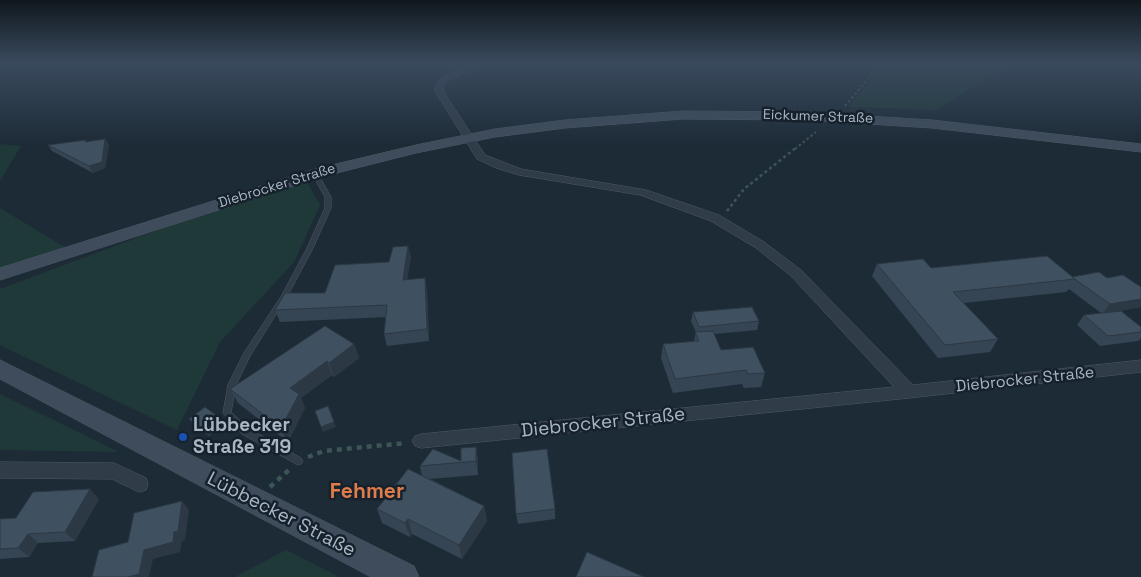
<!DOCTYPE html>
<meta charset="utf-8">
<style>
body{margin:0}
canvas{display:block;background:#1d2b37}
</style>
<canvas width="1141" height="577"></canvas>
<script>
const ctx = document.querySelector('canvas').getContext('2d');
ctx.lineJoin = 'round';
function fill(path, color) { ctx.fillStyle = color; ctx.fill(path, 'evenodd'); }
const shape = rows => new Path2D(rows.map(r => 'M' + r).join(''));
function strokePath(path, color, width, dash) { ctx.strokeStyle = color; ctx.lineWidth = width; ctx.lineCap = dash ? 'butt' : 'round'; ctx.setLineDash(dash || []); ctx.stroke(path); }
function label(font, color, halo, rows, align = 'center') {
  ctx.font = font + ' "Space Grotesk",sans-serif'; ctx.lineWidth = 5; ctx.setLineDash([]); ctx.textBaseline = 'middle'; ctx.strokeStyle = halo; ctx.fillStyle = color; for (const [text, x, y, turn = 0] of rows) {
    ctx.save(); ctx.translate(x, y); ctx.rotate((+turn || 0) * Math.PI / 180); ctx.textAlign = isNaN(turn) ? turn : align; if (halo) ctx.strokeText(text, 0, 0); ctx.fillText(text, 0, 0); ctx.restore();
  }
}
fill(shape([
 [886,63,1012,63,936,110,848,107],
 [0,144,21,146,0,181],
 [307,182,320,205,294,262,220,342,177,430,0,345,0,289,195,216],
 [0,208,68,249,0,270],
 [0,394,119,452,0,450],
 [286,550,339,577,235,577]
]), '#1f3838');
const lane = shape([
 [315,172,318,174,331,197,331,208,313,248,288,295,250,356,236,385,231,412,248,428,301,458,303,461,301,464,298,465,242,434,223,413,228,385,244,353,282,295,307,248,325,208,325,197,312,174,315,172]
]);
const street = shape([
 [475,63,487,63,449,80,444,85,443,91,485,155,521,169,646,190,719,215,764,242,801,270,913,385,1141,360,1141,372,909,398,421,448,415,446,412,441,415,436,421,434,894,387,791,276,756,248,711,221,640,195,519,175,496,168,477,159,435,91,436,85,443,76,475,63],
 [0,462,114,463,146,478,148,484,146,490,139,492,112,479,0,478,0,462]
]);
const secondary = shape([
 [683,111,804,112,932,120,1141,144,1141,152,932,128,804,120,683,119,565,128,495,137,416,153,321,177,0,280,0,268,315,169,416,145,495,129,565,120,683,111],
 [0,360,414,566,419,577,371,577,0,379,0,360]
]);
strokePath(lane, '#4d5a66', 1);
strokePath(street, '#4d5a66', 1);
strokePath(secondary, '#4d5a66', 1);
strokePath(shape([
 [845,106,882,63],
 [795,149,816,132]
]), '#3c5555', 2, [2.5, 2.5]);
strokePath(shape([
 [727,211,744,189,797,147]
]), '#3c5555', 2.5, [3, 3]);
strokePath(shape([
 [308,457,324,451,406,443],
 [270,487,291,468]
]), '#3c5555', 4.5, [5, 5]);
fill(lane, '#303c48');
fill(street, '#303c48');
fill(secondary, '#3e4c5b');
fill(shape([
 [105,139,109,145,105,168,93,173,52,151,48,145,87,142],
 [411,257,407,279,427,289,429,341,387,346,384,334,386,317,280,322,275,310,325,293,389,262],
 [877,264,931,268,1072,277,1107,278,1140,286,1141,286,1141,307,1119,311,1141,327,1141,338,1138,341,1100,346,1077,325,1084,315,1101,313,1069,289,1066,292,964,303,998,339,990,352,938,358,872,276],
 [693,312,759,321,757,330,714,334,721,350,765,373,761,387,744,388,742,384,673,393,661,358,663,344,694,341,696,332,691,321],
 [354,344,359,358,334,377,332,375,301,398,305,408,288,442,238,403,230,389],
 [189,419,221,419,224,425,209,436,193,424],
 [476,447,478,461,478,475,430,479,484,506,487,521,462,559,412,534,410,537,382,523,377,509,422,476,420,466,461,461],
 [99,499,75,541,38,543,29,557,0,559,0,519,16,518],
 [555,509,555,519,518,524,516,514]
]), '#364553');
fill(shape([
 [105,139,109,145,105,168,93,173,89,166],
 [408,246,411,257,405,292,403,280],
 [425,278,427,289,429,341,427,329],
 [1141,299,1141,307,1102,314,1110,304],
 [354,344,359,358,334,377,329,363],
 [327,361,332,375,301,398,305,408,288,442,281,428,290,388],
 [221,419,224,425,209,436,205,431],
 [334,422,336,427,323,432,321,427],
 [476,447,478,461,478,475,476,461],
 [90,489,99,499,75,541,65,532],
 [182,501,189,510,185,540,182,541,180,552,153,559,149,577,128,577,144,550,174,532],
 [484,506,487,521,462,559,459,545],
 [408,519,412,534,410,537,405,523],
 [28,534,38,543,29,557,18,548]
]), '#2c3843');
const building = shape([
 [105,139,102,162,89,166,48,145,86,140,85,142,105,139],
 [408,246,403,280,425,278,427,329,384,334,387,305,275,310,285,293,325,293,335,265,389,262,393,247,408,246],
 [1047,256,1075,279,953,292,998,339,945,345,877,264,923,259,931,268,1047,256],
 [1099,272,1107,278,1123,275,1141,287,1141,299,1110,304,1072,277,1099,272],
 [752,307,759,321,699,327,693,312,752,307],
 [1121,311,1141,327,1141,332,1108,336,1084,315,1121,311],
 [325,326,354,344,329,363,327,361,290,388,299,394,281,428,230,389,325,326],
 [713,331,721,350,753,347,765,373,748,374,746,370,675,379,663,344,699,341,695,332,713,331],
 [328,406,334,422,321,427,315,411,328,406],
 [205,407,221,419,205,431,189,419,205,407],
 [476,447,476,461,420,466,433,449,461,461,461,448,476,447],
 [547,449,555,509,516,514,512,453,547,449],
 [408,469,484,506,459,545,408,519,405,523,377,509,408,469],
 [90,489,65,532,28,534,18,548,0,549,0,519,16,518,33,492,90,489],
 [182,501,178,531,174,532,173,542,144,550,139,574,128,577,92,577,99,550,128,542,134,513,182,501],
 [587,552,644,577,576,577,587,552]
]);
fill(building, '#3f5060');
strokePath(building, '#2c3843', 1);
const sky = ctx.createLinearGradient(0, 0, 0, 144);
sky.addColorStop(0, '#10181e');
sky.addColorStop(0.44, '#3a4a5e');
sky.addColorStop(1, '#3a4a5e00');
ctx.fillStyle = sky;
ctx.fillRect(0, 0, 1141, 144);
for (const [x, y, r, color] of [
 [183,437,5,"#1a4fb4"]
]) { const dot = new Path2D(); dot.arc(x, y, r, 0, 2 * Math.PI); ctx.fillStyle = color; ctx.fill(dot); strokePath(dot, '#16212c', 2); }
label('14px', '#a9b7c5', '#16212c', [
 ["Eickumer Straße",818,117,2],
 ["Diebrocker Straße",277,186,-17]
]);
label('16px', '#a9b7c5', '#16212c', [
 ["Diebrocker Straße",1025,380,-6]
]);
label('19px', '#a9b7c5', '#16212c', [
 ["Diebrocker Straße",603,423,-6],
 ["Lübbecker Straße",281,515,27]
]);
label('bold 19px', '#a9b7c5', '#16212c', [
 ["Lübbecker",193,426],
 ["Straße 319",193,448]
], 'left');
label('bold 21px', '#de7c4c', '#16212c', [
 ["Fehmer",367,492]
]);
</script>
